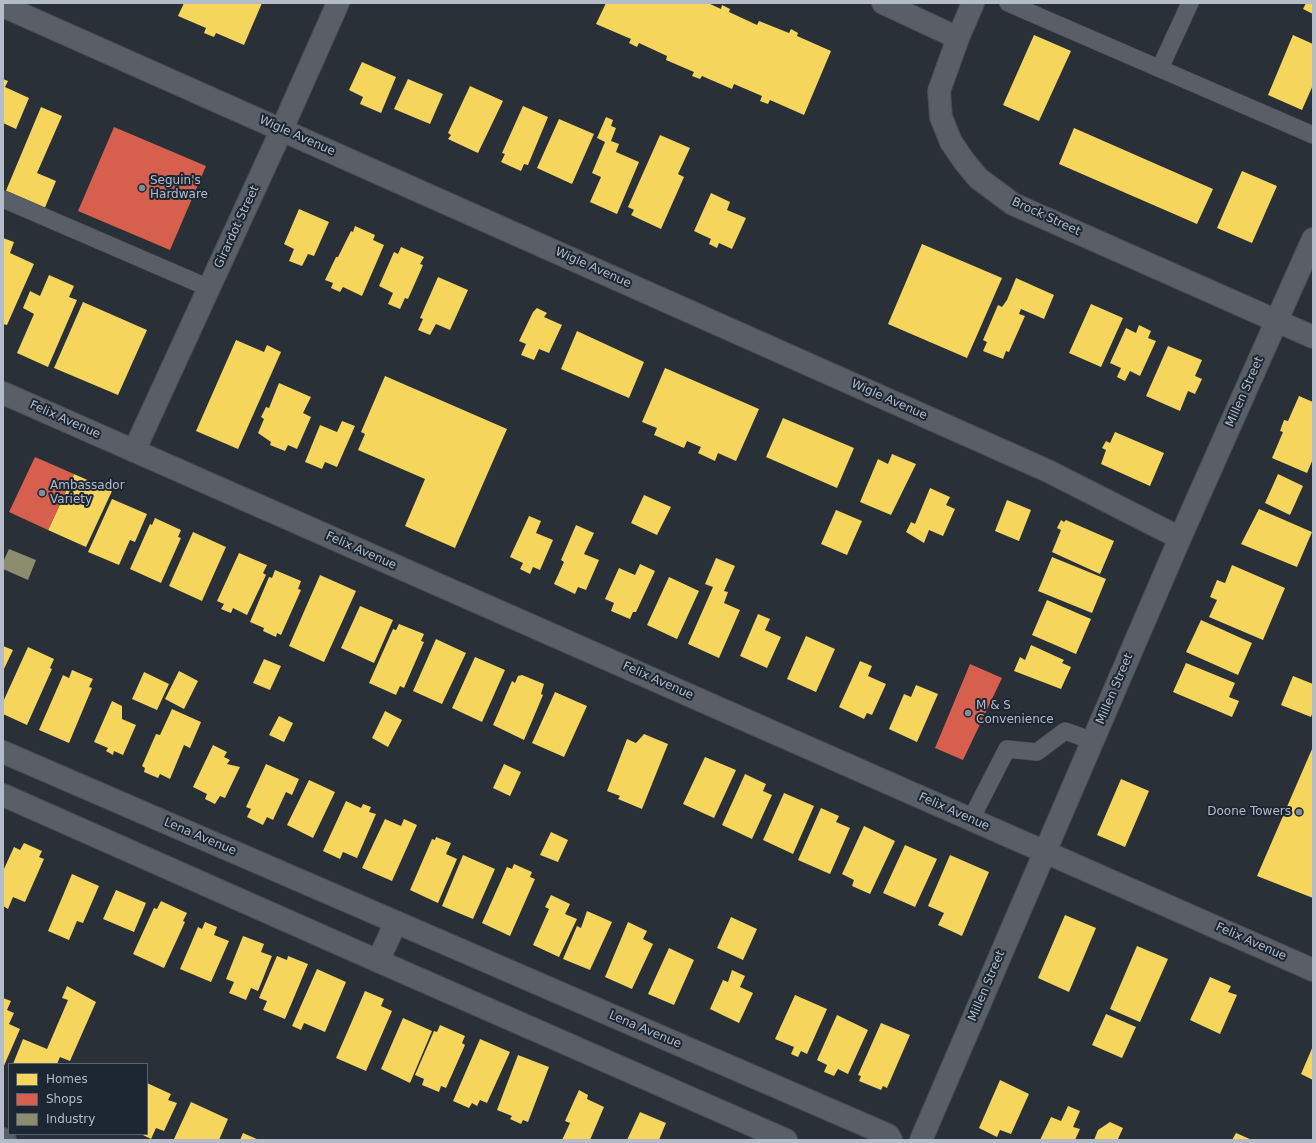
<!DOCTYPE html>
<style>
body{margin:0}
#map{position:relative;width:1316px;height:1143px;overflow:hidden;background:#2a3038;font-family:"DejaVu Sans",sans-serif}
canvas{display:block}
.frame{position:absolute;inset:0;border:4px solid #b4bcc9;pointer-events:none}
.legend{position:absolute;left:8px;top:1063px;width:140px;height:72px;box-sizing:border-box;background:#1d2633;border:1px solid #59626f;margin:0;padding:5px 7px;list-style:none;font-size:12px;color:#b4bcc9}
.legend li{display:flex;align-items:center;gap:8px;height:20px}
.legend b{width:20px;border:1px solid #59626f}
</style>
<div id="map">
<canvas width="1316" height="1143"></canvas>
<div class="frame"></div>
<ul class="legend">
<li><b style="height:11px;background:#f6d55c"></b>Homes</li>
<li><b style="height:11px;background:#d6604d"></b>Shops</li>
<li><b style="height:11px;background:#8c8c6e"></b>Industry</li>
</ul>
</div>
<script>
const ctx = document.querySelector('canvas').getContext('2d');
ctx.lineJoin = 'round';
function fill(path, color) { ctx.fillStyle = color; ctx.fill(path, 'evenodd'); }
const shape = rows => new Path2D(rows.map(r => 'M' + r).join(''));
function strokePath(path, color, width, dash) { ctx.strokeStyle = color; ctx.lineWidth = width; ctx.lineCap = dash ? 'butt' : 'round'; ctx.setLineDash(dash || []); ctx.stroke(path); }
function label(font, color, halo, rows, align = 'center') {
  ctx.font = font + ' "DejaVu Sans",sans-serif'; ctx.lineWidth = 4; ctx.setLineDash([]); ctx.textBaseline = 'middle'; ctx.strokeStyle = halo; ctx.fillStyle = color; for (const [text, x, y, turn = 0] of rows) {
    ctx.save(); ctx.translate(x, y); ctx.rotate((+turn || 0) * Math.PI / 180); ctx.textAlign = isNaN(turn) ? turn : align; if (halo) ctx.strokeText(text, 0, 0); ctx.fillText(text, 0, 0); ctx.restore();
  }
}
fill(shape([
 [184,3,262,3,244,45,216,33,214,37,204,33,206,28,178,16],
 [606,3,708,3,721,9,722,5,730,9,729,12,757,25,759,21,789,33,791,29,798,33,797,36,831,51,804,115,770,100,768,104,760,101,762,96,734,84,732,89,702,76,700,79,692,76,694,72,666,60,667,56,639,43,637,47,629,43,631,39,596,24],
 [1306,3,1313,3,1313,14,1303,9],
 [1034,35,1071,51,1039,121,1003,105],
 [1293,35,1313,44,1313,85,1302,110,1268,95],
 [362,62,396,77,381,113,360,104,363,97,349,90],
 [3,79,8,81,5,87,29,98,16,129,3,123],
 [408,79,443,94,430,124,394,109],
 [470,86,503,101,478,153,448,139,451,135,448,133],
 [523,106,548,117,528,165,524,164,521,171,501,162,505,154,502,153],
 [41,107,62,116,37,173,56,181,44,210,5,193],
 [606,117,613,120,611,126,616,128,611,141,619,144,616,152,639,162,617,214,590,202,601,177,592,173,605,142,597,138],
 [559,119,594,134,572,184,537,168],
 [1074,128,1213,189,1197,224,1059,164],
 [660,135,690,148,678,174,684,177,661,229,631,215,634,210,628,207],
 [1242,171,1277,186,1252,243,1217,228],
 [711,193,730,202,727,210,746,218,732,249,719,243,717,248,709,244,711,239,694,231],
 [299,209,329,222,314,256,308,254,302,266,289,261,294,249,284,244],
 [355,226,375,235,373,240,384,245,362,296,343,287,340,292,331,288,333,283,325,280,336,257,338,257,351,231,353,232],
 [3,238,14,242,10,253,34,264,7,325,3,324],
 [922,244,1002,278,967,358,888,324],
 [401,247,424,257,420,264,423,265,408,299,405,298,400,309,388,304,393,293,379,286,394,252,398,254],
 [49,275,74,286,69,297,77,300,48,367,17,353,34,314,23,308,30,291,40,296],
 [438,277,468,290,450,330,436,324,430,335,418,330,423,319,420,318],
 [1016,278,1054,295,1044,319,1021,309,1019,314,1025,316,1009,352,1006,351,1003,359,983,351,987,342,983,340,998,305,1002,307,1007,300],
 [83,302,147,330,118,395,54,368],
 [1091,304,1123,318,1101,367,1069,353],
 [537,308,547,313,544,317,562,325,549,353,539,349,534,360,521,355,526,344,519,341,533,312],
 [1139,325,1151,331,1148,338,1156,341,1140,376,1130,371,1125,381,1117,377,1121,368,1110,363,1126,328,1136,333],
 [577,331,644,362,629,398,561,369],
 [236,340,264,352,267,345,281,352,238,449,196,431],
 [1168,346,1202,360,1195,376,1202,379,1195,394,1188,391,1180,411,1146,396],
 [665,368,759,409,736,461,718,453,715,461,698,453,701,447,687,441,684,448,654,435,657,428,642,422],
 [385,376,507,429,455,548,405,526,425,479,358,450,365,434,361,432],
 [279,383,311,397,303,413,311,417,297,449,288,445,285,451,270,445,271,442,258,433,264,419,261,417,266,407,269,408],
 [1299,396,1313,402,1313,459,1307,473,1272,458,1283,432,1280,431,1284,420,1288,421],
 [783,418,854,448,837,488,766,457],
 [342,421,355,426,337,467,325,462,322,469,305,462,320,425,337,432],
 [1115,432,1164,453,1150,486,1101,464,1106,450,1102,448,1106,441,1110,443],
 [892,454,916,464,891,515,860,502,878,459,888,464],
 [74,474,112,491,86,547,48,530],
 [1278,474,1303,486,1290,515,1265,503],
 [930,488,950,497,946,505,955,509,943,536,929,530,924,543,906,532,911,522,915,524],
 [644,495,671,507,657,535,631,523],
 [112,499,147,514,135,542,130,540,119,565,88,552],
 [1007,500,1031,510,1019,541,995,531],
 [1259,509,1312,532,1297,567,1241,544],
 [836,510,862,521,847,555,821,544],
 [529,516,541,521,536,533,553,540,540,570,533,567,530,574,520,569,523,563,510,557],
 [155,518,181,530,178,537,181,538,161,583,130,569,150,524,152,525],
 [1061,520,1064,522,1066,520,1114,541,1100,574,1052,552,1061,530,1057,528],
 [576,525,594,533,584,554,599,560,586,590,578,587,575,594,554,584,564,562,561,560],
 [193,532,226,547,202,601,169,586],
 [239,553,267,565,263,573,266,575,247,615,233,608,231,613,221,609,224,604,217,601],
 [1052,557,1106,579,1092,613,1038,591],
 [716,558,735,566,724,591,728,592,724,603,740,610,719,658,688,644,713,587,705,584],
 [640,564,655,571,636,612,633,612,630,619,611,611,614,603,605,599,619,568,635,575],
 [1232,565,1285,588,1263,640,1209,617,1217,600,1210,597,1217,580,1225,583],
 [275,570,301,581,298,589,301,590,281,635,277,633,276,637,263,631,264,628,250,622,269,577,272,578],
 [320,575,356,591,324,662,289,646],
 [669,577,699,591,677,639,647,625],
 [1047,600,1091,619,1076,654,1032,635],
 [360,606,393,620,374,663,341,648],
 [758,614,770,619,765,630,781,637,767,668,740,656],
 [1201,620,1252,643,1238,675,1186,652],
 [399,624,424,634,421,641,424,642,404,688,400,686,396,695,369,683,393,629,396,630],
 [806,636,835,649,816,692,787,679],
 [436,639,466,653,442,704,413,691],
 [1031,645,1064,660,1062,663,1071,667,1061,689,1014,671,1020,657,1025,660],
 [3,646,13,650,3,671],
 [28,647,54,659,50,668,52,669,27,725,3,714,3,702],
 [475,657,505,670,482,722,452,708],
 [264,659,281,666,270,690,253,683],
 [860,661,872,666,868,676,886,684,872,715,867,713,864,719,839,707],
 [1186,663,1235,683,1229,697,1239,701,1232,717,1173,692],
 [72,670,93,679,89,687,92,688,69,743,39,730,63,675,69,678],
 [179,671,198,681,184,709,165,699],
 [144,672,169,684,157,710,132,699],
 [522,675,544,684,541,694,543,695,524,740,493,725,512,681,515,683,518,676],
 [1293,676,1313,684,1313,711,1311,717,1281,705],
 [916,685,938,694,917,742,889,729,904,694,911,697],
 [555,692,587,706,564,757,532,743],
 [112,701,122,706,122,719,136,725,123,755,114,751,113,755,106,751,108,748,94,742],
 [172,709,201,722,190,748,184,745,170,779,160,774,158,778,144,772,145,768,142,766,156,734,160,735],
 [385,711,402,720,388,747,372,738],
 [279,716,293,723,284,742,269,735],
 [644,734,668,744,642,809,618,799,620,796,607,791,627,739,636,743],
 [213,745,227,752,224,757,230,760,227,764,240,767,225,798,220,796,215,804,205,799,207,794,193,787],
 [1312,749,1313,749,1313,898,1257,876],
 [705,757,736,770,714,818,683,804],
 [266,764,299,779,292,795,286,792,273,820,267,817,263,825,247,817,251,809,246,807],
 [504,764,521,772,510,796,493,788],
 [745,774,766,784,763,791,772,795,752,839,722,825],
 [1121,779,1149,791,1125,847,1097,835],
 [309,780,335,792,313,838,287,825],
 [784,793,814,806,793,854,763,840],
 [346,801,361,808,363,804,371,807,369,812,376,814,357,858,343,852,340,859,323,851],
 [821,808,839,816,836,822,850,828,830,874,798,860],
 [385,819,401,826,404,819,417,825,392,881,362,868],
 [864,826,895,841,870,894,852,886,854,880,842,874],
 [551,832,568,840,558,862,540,855],
 [436,837,451,843,446,854,457,859,438,903,410,890,432,839,435,840],
 [24,843,42,851,39,857,44,859,25,902,13,897,8,909,3,906,3,871,14,847,20,850],
 [905,845,937,859,915,907,883,893],
 [463,855,495,869,473,919,442,906],
 [950,855,989,872,962,936,938,925,944,913,928,906],
 [514,864,532,872,530,877,535,879,510,936,482,923,507,867,512,869],
 [72,874,99,886,83,923,77,921,69,940,48,931],
 [116,890,146,903,134,932,103,919],
 [551,895,570,904,565,914,577,919,559,957,533,945,549,909,545,907],
 [161,901,187,913,183,921,185,922,164,968,133,954,154,908,157,909],
 [587,911,612,922,590,970,563,959,577,926,581,928],
 [1065,915,1096,928,1069,992,1038,978],
 [731,917,757,929,743,960,717,948],
 [205,922,217,927,214,935,229,941,211,982,180,969,198,927,202,929],
 [628,922,647,931,643,939,653,944,632,989,605,977],
 [243,936,264,944,261,952,272,956,258,991,251,988,246,1000,229,993,234,982,226,979],
 [1137,946,1168,959,1140,1022,1110,1009],
 [669,948,694,960,674,1005,648,994],
 [277,956,287,960,288,956,308,964,285,1019,263,1010,267,1001,259,998],
 [317,969,346,982,325,1032,304,1023,301,1030,292,1026],
 [732,970,745,976,740,987,753,993,739,1023,710,1009,723,980,728,982],
 [1210,977,1231,986,1228,992,1237,995,1220,1034,1190,1020],
 [67,986,96,1002,70,1061,60,1057,57,1064,13,1064,23,1039,47,1049,68,1000,62,998],
 [365,991,384,999,381,1006,392,1011,366,1071,336,1058],
 [795,995,827,1009,807,1054,801,1051,798,1057,791,1054,794,1047,775,1039],
 [3,998,11,1001,7,1010,14,1013,9,1024,20,1029,3,1068],
 [1106,1014,1136,1027,1122,1058,1092,1045],
 [837,1015,868,1030,848,1074,838,1069,834,1076,824,1072,827,1065,817,1060],
 [403,1018,432,1031,410,1083,381,1069],
 [881,1023,910,1035,887,1088,883,1086,881,1090,859,1081,861,1076,858,1075],
 [440,1025,465,1036,462,1043,465,1045,446,1088,441,1086,439,1092,422,1085,424,1079,415,1075,434,1031,437,1032],
 [480,1039,510,1052,487,1103,480,1100,477,1106,472,1103,469,1108,453,1101],
 [1313,1046,1313,1080,1301,1074],
 [518,1055,549,1067,528,1122,523,1120,521,1124,510,1119,512,1116,497,1110],
 [1000,1080,1029,1094,1011,1134,1000,1130,997,1137,979,1128],
 [147,1083,171,1094,168,1100,177,1103,164,1131,156,1128,151,1139,141,1134,147,1134],
 [579,1090,588,1095,587,1099,604,1107,590,1140,562,1140,570,1123,565,1121],
 [191,1102,228,1119,219,1140,177,1140,174,1139],
 [1068,1106,1080,1111,1073,1127,1080,1129,1075,1140,1040,1140,1051,1117,1061,1121],
 [640,1112,666,1123,659,1140,627,1140],
 [1110,1122,1123,1128,1118,1139,1121,1140,1094,1140,1098,1130],
 [243,1133,259,1140,240,1140],
 [1236,1133,1252,1140,1232,1140]
]), '#f6d55c');
fill(shape([
 [114,127,206,166,170,250,78,211],
 [35,457,74,474,48,530,9,512],
 [970,664,1002,678,963,760,935,748]
]), '#d6604d');
fill(shape([
 [9,549,36,560,28,580,3,569,3,562]
]), '#8c8c6e');
const lane = shape([
 [1008,3,1313,135],
 [1160,68,1190,3],
 [3,199,209,288],
 [971,819,1007,749,1037,752,1065,731,1093,741]
]);
const street = shape([
 [883,3,958,38],
 [973,3,958,38,939,91,941,117,951,142,964,161,978,178,1013,204,1313,337],
 [3,6,1048,471,1180,538],
 [3,393,1313,970],
 [134,451,282,129,338,3],
 [3,752,888,1135,891,1140],
 [3,795,378,961,786,1140],
 [378,961,396,922],
 [3,1139,5,1140],
 [921,1140,1180,538,1313,239]
]);
strokePath(lane, '#484c53', 18);
strokePath(street, '#484c53', 24);
strokePath(lane, '#5a5e66', 17);
strokePath(street, '#5a5e66', 22);
for (const [x, y, r, color] of [
 [142,188,4,"#848b96"],
 [42,493,4,"#848b96"],
 [968,713,4,"#848b96"],
 [1299,812,4,"#848b96"]
]) { const dot = new Path2D(); dot.arc(x, y, r, 0, 2 * Math.PI); ctx.fillStyle = color; ctx.fill(dot); strokePath(dot, '#1d2633', 1.5); }
label('12px', '#b4bcc9', '#1d2633', [
 ["Wigle Avenue",297,136,24],
 ["Brock Street",1046,217,25],
 ["Girardot Street",237,227,-65],
 ["Wigle Avenue",593,268,24],
 ["Millen Street",1245,392,-66],
 ["Wigle Avenue",889,400,24],
 ["Felix Avenue",65,420,24],
 ["Felix Avenue",361,551,24],
 ["Felix Avenue",658,681,24],
 ["Millen Street",1115,689,-67],
 ["Felix Avenue",954,812,24],
 ["Lena Avenue",200,837,23],
 ["Felix Avenue",1251,942,24],
 ["Millen Street",987,986,-67],
 ["Lena Avenue",645,1030,23]
]);
label('12px', '#b4bcc9', '#1d2633', [
 ["Seguin's",150,181],
 ["Hardware",150,195],
 ["Ambassador",50,486],
 ["Variety",50,500],
 ["M & S",976,706],
 ["Convenience",976,720],
 ["Doone Towers",1291,812,"right"]
], 'left');
</script>
